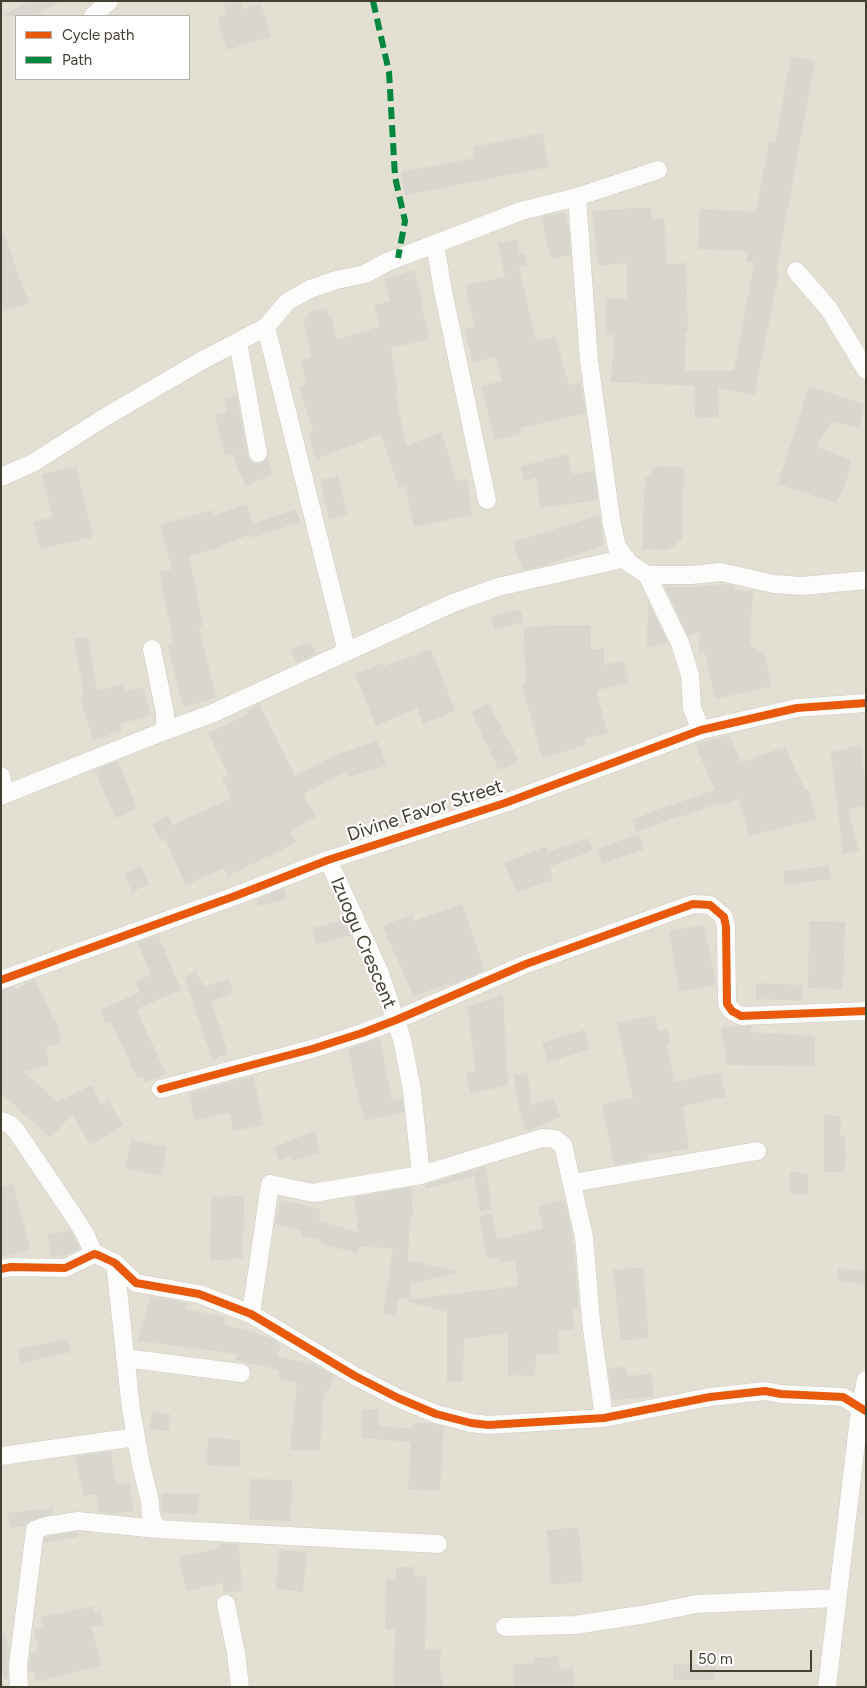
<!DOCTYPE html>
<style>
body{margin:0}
#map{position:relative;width:867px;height:1688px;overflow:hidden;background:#eeede6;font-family:Figtree,sans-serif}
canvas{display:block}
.frame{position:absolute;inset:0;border:2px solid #443f33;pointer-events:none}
.legend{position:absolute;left:15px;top:15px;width:175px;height:65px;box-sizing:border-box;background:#fff;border:1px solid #b4b2ad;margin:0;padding:6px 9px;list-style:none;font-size:15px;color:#443f33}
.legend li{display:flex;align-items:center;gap:10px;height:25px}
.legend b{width:25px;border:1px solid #b4b2ad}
.scale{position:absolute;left:690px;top:1650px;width:122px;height:22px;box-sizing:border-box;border:2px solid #443f33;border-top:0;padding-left:6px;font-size:15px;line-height:18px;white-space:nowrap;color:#443f33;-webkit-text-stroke:4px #fff;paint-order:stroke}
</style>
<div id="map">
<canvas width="867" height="1688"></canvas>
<div class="frame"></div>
<ul class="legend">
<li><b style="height:6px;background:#e8590c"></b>Cycle path</li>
<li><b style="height:6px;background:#00873e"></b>Path</li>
</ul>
<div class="scale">50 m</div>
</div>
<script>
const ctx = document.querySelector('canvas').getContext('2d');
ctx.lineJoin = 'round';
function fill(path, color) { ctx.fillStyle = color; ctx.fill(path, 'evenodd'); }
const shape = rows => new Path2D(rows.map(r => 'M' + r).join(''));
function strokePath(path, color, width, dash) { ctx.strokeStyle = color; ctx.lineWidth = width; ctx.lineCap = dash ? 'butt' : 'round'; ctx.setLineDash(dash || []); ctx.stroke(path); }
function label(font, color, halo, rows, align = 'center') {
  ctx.font = font + ' Figtree,sans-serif'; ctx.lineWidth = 4.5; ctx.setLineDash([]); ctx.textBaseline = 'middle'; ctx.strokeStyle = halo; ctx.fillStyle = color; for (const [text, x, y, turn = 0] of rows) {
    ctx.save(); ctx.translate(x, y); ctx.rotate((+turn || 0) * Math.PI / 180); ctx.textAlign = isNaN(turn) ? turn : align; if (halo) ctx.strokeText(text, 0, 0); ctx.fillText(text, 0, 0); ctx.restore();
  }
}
fill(shape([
 [1,1,866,1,866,1687,1,1687],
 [16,16,189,16,189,79,16,79]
]), '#e3dfd3');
fill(shape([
 [30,1,62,1,34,16,2,16],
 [233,1,240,1,243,9,261,4,271,36,227,50,217,18,226,15,223,4],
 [791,56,815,61,776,273,779,273,754,395,718,388,719,417,695,418,694,386,611,382,614,335,606,335,606,298,627,298,627,263,598,266,592,211,651,207,652,219,664,218,667,264,686,263,688,331,686,331,685,371,734,371,754,263,746,261,748,251,698,249,700,209,756,212,769,142,775,143],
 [542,133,549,167,405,195,401,172,475,158,473,147],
 [565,212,569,228,571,255,551,259,541,217],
 [1,233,4,233,29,304,5,310,4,307,1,308],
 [517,239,519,254,525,253,527,265,519,267,536,341,555,337,569,385,581,382,586,413,520,428,522,434,495,440,481,386,502,381,496,357,472,362,465,330,475,327,465,285,505,277,498,243],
 [414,270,423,303,421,304,430,339,391,348,398,389,395,390,406,446,442,432,456,481,467,478,472,515,414,527,405,486,399,488,381,434,316,459,308,434,313,432,299,387,306,384,301,360,311,357,303,318,308,317,307,313,327,308,328,316,331,315,337,340,380,326,374,305,390,301,384,279],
 [809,386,864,404,860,429,832,421,817,446,851,461,847,480,836,503,778,484],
 [237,396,248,455,250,460,255,463,260,463,267,458,273,475,245,486,232,453,225,455,215,415,227,412,224,399],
 [568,454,572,474,594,471,598,500,540,508,536,477,524,481,521,466],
 [76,466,93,537,40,549,33,522,52,517,42,474],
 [657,466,684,467,682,539,668,550,642,549,645,480],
 [338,476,347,515,329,519,320,480],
 [247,504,252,524,296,509,300,522,252,538,251,534,222,545,222,547,189,556,203,625,199,627,216,698,183,707,168,646,174,644,159,572,172,569,160,525,212,510,213,516],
 [600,515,604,545,543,566,523,570,513,542],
 [725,584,735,586,734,590,753,591,750,645,764,653,772,686,715,699,705,653,699,653,700,632,688,636,664,586,691,587],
 [648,602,668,642,647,648],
 [520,609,524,622,495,630,491,617],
 [562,625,591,625,591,649,604,649,604,665,623,660,629,682,596,691,608,733,585,739,587,745,542,758,522,685,525,684,524,627],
 [88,636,97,691,123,684,125,692,143,687,151,715,120,724,122,731,93,740,80,697,84,695,74,639],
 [311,642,316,654,296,663,291,649],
 [431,649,455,711,423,724,417,708,376,726,355,674,383,663,384,666],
 [259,704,295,776,334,756,377,741,387,765,349,777,347,771,303,794,316,817,290,831,296,842,269,857,268,856,228,876,224,868,186,885,165,839,161,841,152,824,168,816,173,825,231,798,222,778,229,776,208,733,248,714,247,711],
 [489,704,519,761,499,770,471,712],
 [729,735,741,762,785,747,805,790,809,790,816,819,749,836,739,799,722,806,721,803,680,817,679,816,637,832,632,820,672,804,672,805,715,790,695,744],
 [861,745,866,790,866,806,848,809,859,851,843,855,831,752],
 [118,761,137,808,115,818,95,770],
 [639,834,644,849,602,864,597,849],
 [588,838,593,850,550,867,553,880,516,892,504,863,545,847,547,852],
 [141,866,149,884,132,892,124,874],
 [828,866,832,879,785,885,783,871],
 [284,888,287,899,258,906,256,899],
 [462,904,485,970,450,985,449,984,414,996,382,926,412,915,414,921],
 [344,920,351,935,316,944,312,928],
 [809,921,845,922,843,989,808,988],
 [704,925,716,985,679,992,669,931],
 [158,935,181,990,141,1007,142,1009,137,1011,166,1074,145,1082,143,1076,137,1078,111,1022,106,1024,100,1010,140,992,135,981,151,975,137,942],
 [196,972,204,987,229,979,234,993,211,1001,228,1054,212,1059,185,977],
 [35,979,54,1019,56,1019,62,1043,46,1047,49,1066,23,1071,57,1102,92,1085,101,1105,108,1100,123,1125,90,1145,72,1114,51,1138,1,1093,1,990,15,986,16,989],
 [756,983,803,985,803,1001,756,999],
 [503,995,508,1085,471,1094,466,1073,476,1072,467,1007],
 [655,1015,658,1031,668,1030,670,1042,666,1043,675,1082,721,1072,726,1097,683,1106,689,1149,647,1155,648,1159,614,1165,602,1104,633,1098,617,1023],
 [738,1026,751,1026,751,1032,815,1036,815,1066,727,1065,721,1028],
 [584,1030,590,1049,548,1062,542,1043],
 [378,1038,380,1038,392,1101,402,1098,404,1112,365,1121,358,1098,348,1049],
 [527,1072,532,1105,553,1099,561,1117,527,1131,519,1108,514,1075],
 [253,1076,264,1125,233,1131,230,1113,194,1120,189,1093],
 [824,1115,841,1116,840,1135,845,1135,846,1160,844,1172,824,1172],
 [315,1131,320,1153,292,1160,291,1155,279,1160,274,1147],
 [131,1140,167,1147,161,1176,125,1168],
 [486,1166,492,1209,480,1211,473,1170],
 [472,1170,474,1176,425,1189,425,1185],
 [790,1172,808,1173,808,1194,790,1194],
 [13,1184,30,1249,1,1257,1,1187],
 [411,1187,413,1217,410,1217,408,1260,459,1272,410,1284,412,1299,518,1286,515,1259,501,1263,499,1257,487,1259,479,1216,492,1213,497,1240,543,1228,538,1206,565,1200,573,1239,579,1310,573,1309,574,1330,558,1331,559,1354,536,1354,535,1376,508,1375,508,1333,464,1339,463,1381,447,1382,447,1312,405,1301,412,1299,398,1298,396,1315,383,1314,393,1248,359,1247,358,1254,320,1243,321,1240,301,1236,302,1231,275,1224,280,1200,321,1209,319,1221,358,1232,354,1197],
 [244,1196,243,1259,210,1260,211,1197],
 [70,1230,80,1249,69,1254,51,1257,47,1235],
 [643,1268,649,1338,621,1341,613,1269],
 [838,1268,866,1271,866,1284,836,1281],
 [150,1296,187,1303,185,1309,225,1317,224,1324,271,1338,281,1344,277,1356,315,1365,334,1376,328,1392,324,1390,320,1451,290,1450,297,1383,278,1378,280,1370,235,1360,237,1354,138,1341],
 [68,1339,71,1352,20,1363,17,1349],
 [624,1367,628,1376,652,1374,653,1397,612,1400,608,1368],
 [362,1409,379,1409,378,1426,412,1429,412,1423,431,1423,444,1427,440,1491,408,1489,411,1442,361,1438],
 [152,1411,170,1414,169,1431,150,1429],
 [209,1437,240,1440,240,1467,207,1465,206,1453],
 [111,1451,116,1484,130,1483,134,1511,113,1514,99,1512,96,1494,83,1496,75,1456],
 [250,1479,292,1480,291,1521,249,1520],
 [162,1493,199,1493,197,1514,161,1513],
 [53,1508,54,1514,31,1520,25,1526,10,1528,7,1513],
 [579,1527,583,1582,551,1585,547,1530],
 [77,1532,78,1537,44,1543,45,1538,49,1536],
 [220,1543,239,1544,242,1591,223,1593,223,1583,186,1591,179,1557,220,1548],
 [279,1549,307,1552,303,1592,275,1589],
 [396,1567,414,1567,414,1576,427,1577,425,1649,441,1650,440,1667,444,1687,393,1687,395,1629,385,1629,386,1579,396,1579],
 [93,1606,94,1613,101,1612,103,1625,91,1627,102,1665,36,1682,34,1671,29,1673,29,1665,30,1653,38,1651,34,1629,43,1627,41,1617],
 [5,1633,9,1649,8,1679,5,1680,1,1666,1,1634],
 [558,1656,560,1669,573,1668,575,1687,514,1687,513,1665,534,1663,534,1658],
 [673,1664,716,1665,715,1680,673,1680]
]), '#d8d6cf');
const street = shape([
 [93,16,109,1],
 [577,197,589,361,612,525,617,547,629,563,647,575,680,643,690,675,692,708,701,730],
 [435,244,521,211,577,197,658,170],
 [796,271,829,309,866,370],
 [266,327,347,652],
 [238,342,258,453],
 [1,477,33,463,102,419,201,361,266,327,287,302,310,289,336,280,365,274,387,262,435,244,443,291,487,500],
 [647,575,691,575,721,572,774,584,802,586,866,580],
 [162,732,211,714,453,603,498,587,626,558],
 [1,776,5,794],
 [1,796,162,732,165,725,165,713,152,649],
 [328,860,379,971,402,1039,412,1090,421,1175],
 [1,980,235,896,328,860,505,803,701,730,797,708,866,703],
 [161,1089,312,1049,362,1033,396,1020,526,964,693,904,710,905,724,917,726,927,727,1004,732,1011,741,1016,866,1011],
 [1,1121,9,1124,15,1129,73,1215,85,1234,94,1254],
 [572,1183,757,1151],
 [115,1263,131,1409,141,1465,150,1502,151,1516,157,1529,438,1544],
 [1,1269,11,1267,65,1268,94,1254,98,1255,115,1263,136,1283,199,1294,251,1314,355,1376,398,1398,436,1414,471,1423,488,1425,604,1418,710,1397,765,1391,781,1394,843,1397,866,1411],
 [251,1314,270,1184,313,1193,421,1175,542,1138,555,1139,563,1145,584,1237,591,1321,604,1418],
 [125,1358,241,1373],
 [1,1456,136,1437],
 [226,1604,236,1653,240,1687],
 [505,1627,575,1625,647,1614,696,1604,837,1598],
 [19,1687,18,1665,35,1530,46,1526,78,1521,157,1529],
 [827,1687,860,1409,866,1380]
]);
strokePath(street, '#cccbc4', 19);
strokePath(street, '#fcfcfb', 18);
strokePath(shape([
 [373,1,389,72,395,177,405,221,398,258]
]), '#00873e', 6, [12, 6]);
strokePath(shape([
 [1,980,235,896,328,860,505,803,701,730,797,708,866,703],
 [161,1089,312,1049,362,1033,396,1020,526,964,693,904,710,905,724,917,726,927,727,1004,732,1011,741,1016,866,1011],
 [1,1269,11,1267,65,1268,94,1254,98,1255,115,1263,136,1283,199,1294,251,1314,355,1376,398,1398,436,1414,471,1423,488,1425,604,1418,710,1397,765,1391,781,1394,843,1397,866,1411]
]), '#e8590c', 8);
label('19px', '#443f33', '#fff', [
 ["Divine Favor Street",425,811,-18],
 ["Izuogu Crescent",363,943,67]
]);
</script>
